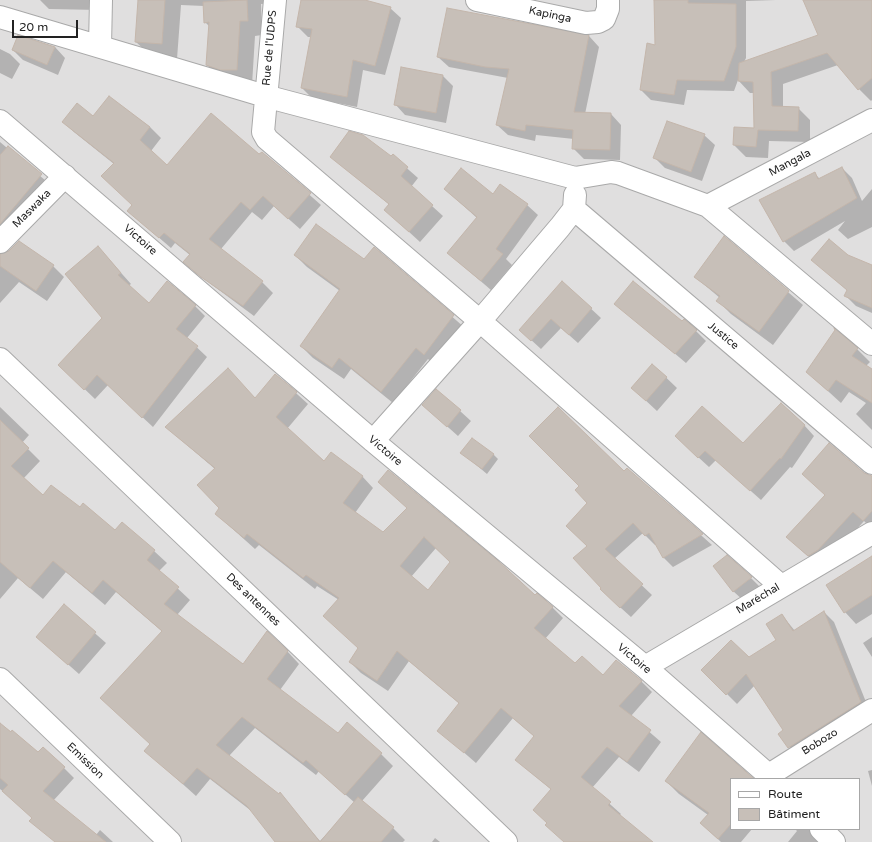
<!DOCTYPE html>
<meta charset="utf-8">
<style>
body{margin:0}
#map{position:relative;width:872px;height:842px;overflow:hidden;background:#f2efe9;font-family:"Varela Round",sans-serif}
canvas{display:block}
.legend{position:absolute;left:730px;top:778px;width:130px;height:52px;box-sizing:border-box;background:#fff;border:1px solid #a7a7a7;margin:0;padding:5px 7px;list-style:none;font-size:12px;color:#222}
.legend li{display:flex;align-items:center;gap:8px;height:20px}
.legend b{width:20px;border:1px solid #a7a7a7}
.scale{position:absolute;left:12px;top:20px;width:66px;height:18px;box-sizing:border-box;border:2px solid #222;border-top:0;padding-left:5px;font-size:12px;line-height:14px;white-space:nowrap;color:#222;-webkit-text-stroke:3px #fff;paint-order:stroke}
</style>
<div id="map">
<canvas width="872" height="842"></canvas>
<ul class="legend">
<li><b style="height:5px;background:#fff"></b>Route</li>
<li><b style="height:11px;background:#c7bfb8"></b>Bâtiment</li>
</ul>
<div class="scale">20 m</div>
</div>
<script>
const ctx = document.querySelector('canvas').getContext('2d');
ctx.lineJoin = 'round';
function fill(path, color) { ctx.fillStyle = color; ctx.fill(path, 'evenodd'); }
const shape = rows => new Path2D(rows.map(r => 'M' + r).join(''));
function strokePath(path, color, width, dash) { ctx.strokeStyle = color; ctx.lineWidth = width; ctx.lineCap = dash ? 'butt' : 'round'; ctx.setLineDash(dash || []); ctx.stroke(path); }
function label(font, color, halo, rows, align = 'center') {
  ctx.font = font + ' "Varela Round",sans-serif'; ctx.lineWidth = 4; ctx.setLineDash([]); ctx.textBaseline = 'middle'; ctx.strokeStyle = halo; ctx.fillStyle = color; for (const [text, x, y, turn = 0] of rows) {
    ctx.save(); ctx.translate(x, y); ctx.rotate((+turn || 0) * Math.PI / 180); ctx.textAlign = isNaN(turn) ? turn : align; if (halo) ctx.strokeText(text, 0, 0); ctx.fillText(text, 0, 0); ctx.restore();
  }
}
fill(shape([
 [0,0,872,0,872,842,0,842],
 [731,779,859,779,859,829,731,829]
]), '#e0dfdf');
fill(shape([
 [30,0,102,0,99,10,49,9,40,0],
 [139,0,276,0,276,3,261,4,262,35,255,36,252,85,223,80,207,65,210,27,205,22,204,6,181,5,177,59,152,57,136,42],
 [302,0,361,0,390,8,401,18,385,75,363,70,357,107,312,98,302,88,312,37,308,37,297,26],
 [655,0,776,0,746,1,746,58,744,62,820,36,806,0,872,0,872,100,871,101,859,89,838,65,783,84,783,108,798,108,810,120,810,142,769,141,768,158,746,157,734,145,755,129,754,93,750,93,738,80,734,91,687,90,684,105,651,100,641,90,656,46],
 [589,36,599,47,585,114,611,114,621,125,620,160,584,159,573,148,574,139,536,135,535,141,508,135,497,125,508,78,449,67,438,57],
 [55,47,65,58,58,75,23,60,13,50],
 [0,49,10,54,20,64,12,79,0,73],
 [443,76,453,86,446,123,405,115,395,104],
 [109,97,150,127,161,138,151,151,167,167,259,156,262,153,321,205,300,229,274,206,262,220,252,212,221,249,262,282,273,293,254,316,196,273,185,262,190,255,175,243,171,248,128,211,133,205,114,164,74,132,63,122,94,117],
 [704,135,715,145,702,181,665,168,655,158],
 [0,142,52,186,0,247],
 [393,156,418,178,411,187,443,216,420,242,396,220,390,205,331,157,391,158],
 [842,168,852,178,862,201,872,189,872,227,848,239,838,230,845,221,794,251,784,241,815,174,820,179],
 [500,186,527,205,538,215,506,259,512,265,491,290,448,253,477,218,445,189,493,196],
 [724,237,803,305,773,345,731,314,718,301,720,298,695,277],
 [19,242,53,266,64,277,47,301,19,282,0,303,0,255,4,255],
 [98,247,131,284,128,286,149,304,195,306,205,316,187,338,207,357,153,427,108,385,95,399,70,375,103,318],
 [375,249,465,328,436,366,428,359,393,403,351,369,344,379,313,358,301,346,340,291,307,267,295,255,364,261],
 [847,256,872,266,872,313,856,306,846,296,848,291,813,260],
 [562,282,601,318,578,343,561,328,541,349,529,338],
 [616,304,682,322,696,331,706,341,686,363],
 [857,349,870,362,866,366,872,370,872,430,856,414,866,403,849,392,841,403,807,372],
 [653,365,677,388,657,411,643,398],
 [276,375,308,404,287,429,325,462,362,476,373,488,355,513,383,533,408,508,552,607,563,618,545,639,575,664,603,676,641,681,652,692,631,716,661,742,639,772,619,757,592,788,621,814,620,815,651,842,564,842,548,823,552,790,516,760,535,737,513,718,476,763,438,730,460,704,409,661,388,691,361,673,350,662,359,649,339,600,317,586,315,589,259,545,255,549,216,514,220,508,215,469,166,427,256,399],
 [436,548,451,562,428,591,411,577],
 [423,405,460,411,471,421,458,436],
 [0,407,29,435,22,443,40,461,23,479,43,497,80,509,115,531,122,524,154,551,167,563,159,571,190,600,177,615,244,665,287,651,299,664,280,690,338,735,381,754,393,766,362,801,393,828,405,840,403,842,277,842,254,813,210,779,196,796,146,751,151,745,163,632,116,592,105,605,66,572,43,599,18,578,0,599],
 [255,728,316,775,319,771,355,803,320,841,280,794,279,795,229,756],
 [804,425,814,436,792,468,790,467,761,500,716,460,709,467,686,446,743,444],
 [462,453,493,454,498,459,487,474],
 [627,469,712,545,673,567,663,557,656,544,655,545,643,533,614,559,652,595,631,617,611,599,603,588,588,546,624,472],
 [863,473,872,477,872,529,864,521,829,560,819,566,798,547],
 [872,565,872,614,856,624,845,612],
 [751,578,761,588,744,601,733,591],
 [64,606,106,643,79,674,37,637],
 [824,612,834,622,870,712,799,757,779,735,785,730,755,685,737,704,703,670,749,658,777,640,782,615,795,631],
 [872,637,872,657,863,643],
 [0,724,38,753,64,768,74,778,53,801,96,835,100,830,113,842,65,842,0,789],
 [701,734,752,779,731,779,731,829,752,829,741,842,721,842,701,823,708,815,679,794,666,781],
 [872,770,872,786,868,771],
 [795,829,818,829,821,842,788,842,797,831],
 [435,838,440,842,432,842]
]), '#0003');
const building = shape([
 [138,0,165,0,162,44,135,42,138,0],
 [247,0,248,21,240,21,237,70,220,70,206,65,209,22,204,23,203,2,247,0],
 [301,0,365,0,391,7,375,66,353,60,347,97,301,88,312,29,296,27,301,0],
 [654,0,688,0,688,3,736,4,736,47,724,81,677,80,674,95,640,90,647,43,655,45,654,0],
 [803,0,872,0,872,78,858,90,827,53,771,72,772,106,799,107,798,131,758,130,756,147,733,145,734,127,754,128,753,82,738,81,739,63,818,35,803,0],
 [447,8,589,35,574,112,611,113,610,150,572,149,573,130,526,125,525,131,496,125,509,69,485,67,437,57,447,8],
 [18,35,55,47,47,65,12,50,18,35],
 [401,67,443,75,436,113,394,105,401,67],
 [109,96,150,127,140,140,167,165,211,113,259,154,262,152,311,193,288,219,263,196,250,210,241,202,209,239,263,281,243,306,201,277,183,262,190,254,164,233,159,238,127,211,132,205,101,176,114,163,62,122,77,103,93,116,109,96],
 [667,121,705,134,691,172,653,158,667,121],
 [349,131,363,135,391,156,393,154,408,167,401,176,433,205,409,232,384,210,389,204,330,157,349,131],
 [8,146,42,174,0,224,0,155,8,146],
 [842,167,857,198,783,242,759,200,815,172,818,179,842,167],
 [461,168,493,194,500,184,528,204,496,249,503,254,481,281,447,253,477,217,444,189,461,168],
 [316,224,364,259,374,247,454,315,424,355,416,348,381,392,339,358,332,368,300,346,340,289,294,255,316,224],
 [724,236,789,291,759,332,716,301,720,296,694,277,724,236],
 [829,239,848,255,872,265,872,308,844,296,847,290,811,260,829,239],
 [19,241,54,265,36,291,0,266,0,254,9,251,19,241],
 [98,246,121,273,118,275,149,303,167,281,196,305,176,329,198,346,142,418,97,375,84,390,58,365,102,318,65,274,98,246],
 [562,281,592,308,569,335,551,319,531,341,519,330,562,281],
 [633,281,682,321,684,319,697,330,675,354,614,304,633,281],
 [834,328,858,348,852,356,872,369,872,403,836,380,828,391,806,372,835,330,834,328],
 [652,364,667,377,646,401,631,388,652,364],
 [228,368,255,398,275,374,297,392,276,417,324,461,331,452,363,476,343,503,383,532,407,508,378,482,388,470,496,559,535,595,537,593,553,607,534,628,575,663,582,656,603,675,616,660,642,681,619,706,651,730,627,762,607,747,581,777,611,802,608,805,653,842,564,842,545,825,547,823,533,810,551,789,515,760,534,736,501,708,464,753,437,731,459,703,397,651,377,681,349,662,358,648,323,616,339,598,306,575,303,578,247,534,244,538,215,514,219,508,197,485,215,468,165,427,228,368],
 [424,537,450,562,428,590,400,566,424,537],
 [436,389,461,410,447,427,422,405,436,389],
 [781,403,805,425,781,459,780,458,750,491,705,451,698,458,675,436,702,406,743,443,781,403],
 [558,407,624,471,627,468,703,534,663,558,649,533,645,536,633,523,605,549,643,584,620,608,600,589,601,588,573,558,587,546,566,526,587,503,575,490,579,486,529,436,558,407],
 [0,420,29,448,11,466,43,495,51,485,80,507,83,503,115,530,122,522,155,550,147,560,179,587,164,604,243,664,267,631,288,651,267,679,338,733,347,722,382,753,345,795,306,760,303,763,242,717,216,745,279,794,280,792,320,842,275,842,247,806,197,768,183,784,144,751,150,744,100,698,162,631,103,580,92,593,53,561,30,588,0,562,0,420],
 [472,438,494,454,482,469,460,453,472,438],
 [829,443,864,473,872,476,872,511,863,521,853,512,818,550,808,556,786,537,825,495,802,474,829,443],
 [727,555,752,577,733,592,713,566,727,555],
 [872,556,872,595,844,613,826,585,872,556],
 [64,604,96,632,68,665,36,637,64,604],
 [824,611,861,702,788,748,778,734,783,730,746,674,726,695,701,670,731,640,749,657,776,640,766,624,782,614,793,631,824,611],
 [0,723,11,732,12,730,38,752,43,747,65,767,43,791,106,842,55,842,29,821,32,818,2,791,8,785,0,778,0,723],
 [701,732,754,779,731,779,731,824,718,839,700,823,709,813,665,781,701,732],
 [358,797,394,827,381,842,320,842,358,797]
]);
fill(building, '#c7bfb8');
strokePath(building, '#c4b6ab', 1);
const street = shape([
 [275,0,263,132,267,139,480,321,781,586],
 [477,0,586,23,598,22,604,19,608,9,608,0],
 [0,17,265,96,575,178,611,172,618,173,708,206,872,344],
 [100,46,101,0],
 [0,121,373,441,645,667,773,779],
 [708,206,872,120],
 [574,209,872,463],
 [0,242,65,176],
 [0,359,506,842],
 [373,441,480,321,560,227,574,209,575,195],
 [645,667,872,533],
 [0,679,170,842],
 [769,775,872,710],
 [821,829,834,842]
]);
strokePath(street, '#a9a9a9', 24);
strokePath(street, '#fff', 22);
label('11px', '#222', '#fff', [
 ["Kapinga",550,15,12],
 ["Rue de l'UDPS",270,48,-85],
 ["Mangala",790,163,-28],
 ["Maswaka",32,209,-45],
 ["Victoire",140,240,41],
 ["Justice",723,336,40],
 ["Victoire",385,451,40],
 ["Maréchal",758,599,-31],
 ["Des antennes",253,600,44],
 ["Victoire",634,659,40],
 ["Bobozo",820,742,-32],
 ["Emission",85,761,44]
]);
</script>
